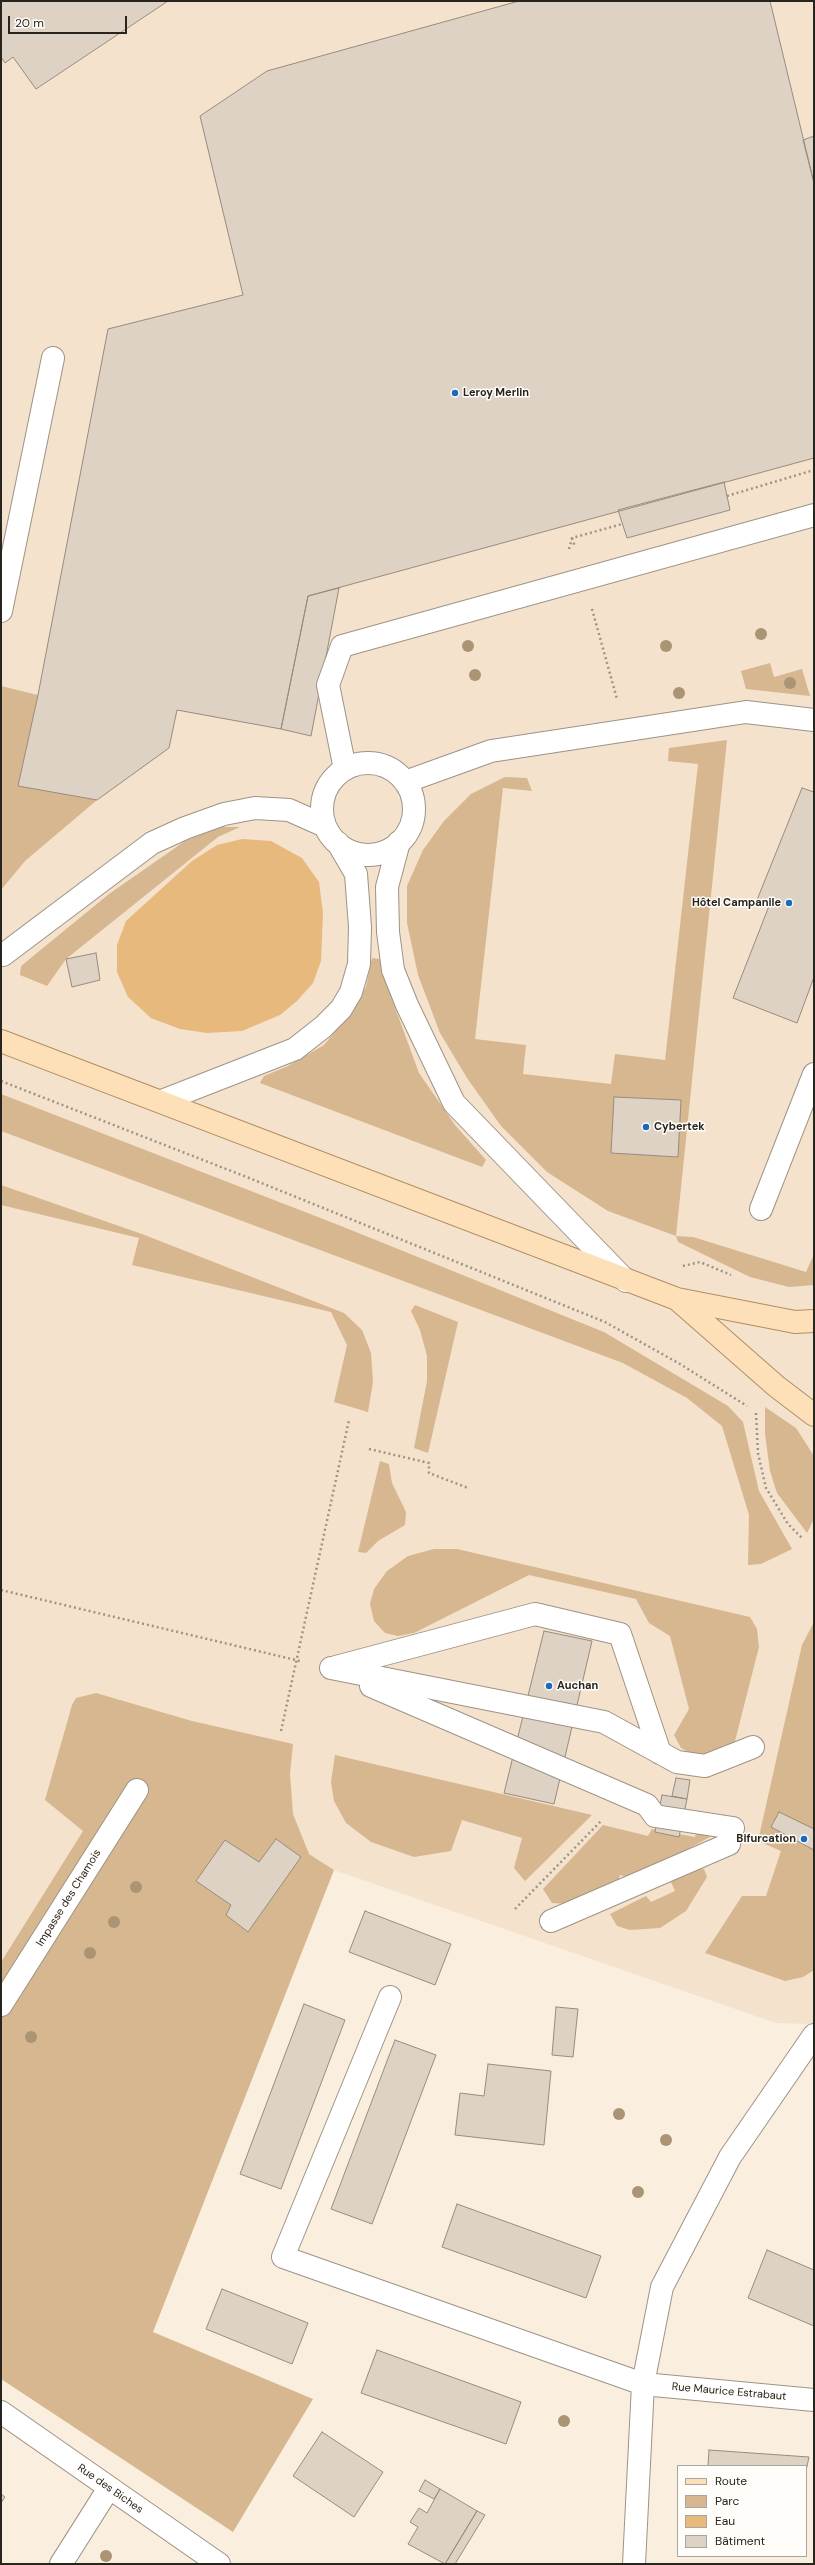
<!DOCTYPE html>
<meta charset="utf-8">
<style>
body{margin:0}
#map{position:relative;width:815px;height:2565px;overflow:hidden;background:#faeedf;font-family:"DM Sans",sans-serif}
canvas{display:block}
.frame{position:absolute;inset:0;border:2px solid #28241e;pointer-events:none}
.legend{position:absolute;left:677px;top:2465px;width:130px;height:92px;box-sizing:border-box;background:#fffdfa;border:1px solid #a9a6a2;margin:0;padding:5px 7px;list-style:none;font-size:12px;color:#28241e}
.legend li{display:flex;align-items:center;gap:8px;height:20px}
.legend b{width:20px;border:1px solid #a9a6a2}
.scale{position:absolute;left:8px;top:16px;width:119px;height:18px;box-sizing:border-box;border:2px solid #28241e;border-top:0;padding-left:5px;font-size:12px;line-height:14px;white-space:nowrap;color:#28241e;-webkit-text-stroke:3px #fffdfa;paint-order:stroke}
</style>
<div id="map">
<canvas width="815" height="2565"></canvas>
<div class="frame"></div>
<ul class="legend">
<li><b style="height:5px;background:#fddfb8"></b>Route</li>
<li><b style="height:11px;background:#d7b78f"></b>Parc</li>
<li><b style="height:11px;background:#e7b97d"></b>Eau</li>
<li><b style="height:11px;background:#ded2c4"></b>Bâtiment</li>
</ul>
<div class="scale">20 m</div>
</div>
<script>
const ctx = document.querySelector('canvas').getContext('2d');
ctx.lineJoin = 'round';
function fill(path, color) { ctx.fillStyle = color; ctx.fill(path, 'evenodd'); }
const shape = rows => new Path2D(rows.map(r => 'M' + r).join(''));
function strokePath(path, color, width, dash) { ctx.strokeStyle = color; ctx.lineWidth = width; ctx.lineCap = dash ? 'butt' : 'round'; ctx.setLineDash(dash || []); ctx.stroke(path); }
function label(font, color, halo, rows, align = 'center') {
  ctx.font = font + ' "DM Sans",sans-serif'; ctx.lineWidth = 3; ctx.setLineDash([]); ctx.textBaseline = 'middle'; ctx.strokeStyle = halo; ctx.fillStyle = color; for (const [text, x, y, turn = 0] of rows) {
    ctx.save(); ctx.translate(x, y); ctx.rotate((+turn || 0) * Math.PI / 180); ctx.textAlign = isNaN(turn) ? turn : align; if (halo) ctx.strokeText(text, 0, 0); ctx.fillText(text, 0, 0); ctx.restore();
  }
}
fill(shape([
 [1,1,814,1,814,2024,776,2023,334,1870,309,1854,83,1831,1,1962]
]), '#f4e2cd');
fill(shape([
 [770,663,774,677,802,669,810,696,746,689,741,671],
 [1,686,38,695,97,800,25,861,1,890],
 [727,740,676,1236,693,1237,806,1272,814,1254,814,1285,789,1287,750,1277,678,1242,676,1236,608,1211,547,1172,501,1126,467,1078,440,1033,418,975,407,923,407,886,423,850,444,821,471,794,505,777,527,778,532,791,503,788,475,1039,526,1045,523,1074,611,1084,615,1054,665,1060,698,764,668,761,669,748],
 [220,827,240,827,218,837,66,959,47,986,20,975,21,966,109,894,185,841],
 [372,958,380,959,386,983,419,1073,455,1125,486,1160,482,1167,260,1083,264,1076,288,1066,324,1045,347,1017,366,987],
 [1,1094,341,1226,604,1332,728,1406,743,1422,759,1491,792,1549,761,1564,748,1565,749,1515,722,1426,687,1398,623,1363,1,1131],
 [1,1185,142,1234,344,1313,362,1330,371,1353,373,1382,368,1412,334,1402,347,1345,331,1312,132,1265,139,1238,1,1205],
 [415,1305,458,1322,428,1453,414,1448,427,1381,427,1356,420,1330,411,1311],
 [765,1407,796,1428,814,1456,814,1519,807,1533,777,1493,770,1471,765,1434],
 [380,1461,389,1464,392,1483,406,1512,405,1525,378,1541,366,1553,358,1552],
 [434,1549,457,1549,750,1617,757,1629,759,1647,735,1741,727,1748,708,1755,695,1756,681,1748,674,1735,689,1709,670,1636,649,1623,636,1599,529,1575,414,1633,398,1636,385,1633,374,1621,370,1604,374,1589,387,1571,408,1556],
 [814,1622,814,1970,803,1977,785,1981,705,1953,742,1896,766,1896,781,1851,758,1841,802,1645],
 [96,1693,192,1721,293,1744,290,1774,293,1814,309,1854,334,1870,153,2332,313,2399,233,2532,1,2379,1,1962,83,1831,45,1800,72,1705,76,1698],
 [335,1755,592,1815,525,1881,514,1868,522,1838,462,1820,451,1851,414,1857,371,1842,346,1823,334,1801,331,1782],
 [603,1825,648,1836,652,1829,695,1837,696,1833,709,1832,710,1837,633,1879,620,1875,617,1888,567,1904,552,1903,543,1889],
 [695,1869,704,1869,707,1877,686,1911,660,1928,630,1930,617,1926,610,1914,646,1896,651,1902,675,1891,671,1882]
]), '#d7b78f');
fill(shape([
 [242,839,271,841,302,858,319,882,323,913,321,961,313,983,297,1001,280,1015,242,1031,207,1033,180,1029,151,1018,128,997,117,972,117,945,126,921,192,861,217,845]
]), '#e7b97d');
const building = shape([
 [1,1,168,1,36,89,13,57,5,63,1,57,1,1],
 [519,1,770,1,814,183,814,458,308,596,281,729,177,710,169,748,97,800,18,786,38,695,108,329,243,295,200,116,267,71,519,1],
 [814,136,814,183,803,140,814,136],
 [724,482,730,510,627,538,618,510,724,482],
 [339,588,311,736,281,729,308,596,339,588],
 [802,788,814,792,814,977,797,1023,733,998,769,906,757,900,802,788],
 [96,953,100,980,72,987,66,959,96,953],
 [614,1097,681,1100,678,1157,611,1153,614,1097],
 [544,1631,592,1641,554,1804,504,1793,544,1631],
 [676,1778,690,1780,687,1799,672,1796,676,1778],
 [662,1795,687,1799,679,1837,655,1832,662,1795],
 [779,1812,814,1829,814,1850,771,1827,779,1812],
 [276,1839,301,1857,248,1932,226,1915,231,1905,196,1881,225,1840,259,1862,276,1839],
 [365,1911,451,1944,435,1985,349,1952,365,1911],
 [304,2004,345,2020,281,2189,240,2174,304,2004],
 [556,2007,578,2009,573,2057,552,2055,556,2007],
 [395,2040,436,2055,372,2224,331,2209,395,2040],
 [488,2064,551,2071,544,2145,455,2135,460,2093,484,2096,488,2064],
 [457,2204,601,2256,586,2298,442,2247,457,2204],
 [767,2250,814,2270,814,2326,748,2298,767,2250],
 [222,2289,308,2323,292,2364,206,2329,222,2289],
 [377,2350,521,2402,506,2444,361,2393,377,2350],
 [322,2432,383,2472,354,2517,293,2476,322,2432],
 [709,2450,809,2457,806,2471,806,2466,708,2466,709,2450],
 [425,2480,440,2489,434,2499,419,2491,425,2480],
 [440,2489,477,2511,445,2564,408,2544,418,2527,410,2522,419,2508,427,2513,440,2489],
 [1,2494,5,2497,1,2503,1,2494],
 [477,2511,485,2515,455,2564,445,2564,477,2511]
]);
fill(building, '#ded2c4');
strokePath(building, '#978c7e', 1);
const minor = shape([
 [1,611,53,358],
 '322 809a46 46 0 1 1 92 0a46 46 0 1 1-92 0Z',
 [345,769,328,685,342,646,814,515],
 [405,782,491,751,746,712,814,720],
 [399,842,387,887,388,932,393,970,407,1005,454,1103,626,1281],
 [3,955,152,843,185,828,224,814,255,808,289,810,325,826],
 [162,1101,295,1049,323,1027,341,1009,351,992,359,964,360,927,356,874,338,843],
 [761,1209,814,1074],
 [336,1667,535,1614,620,1634,660,1753],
 [331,1668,604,1722,677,1762,705,1766,753,1747],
 [371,1686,647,1805,655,1816,733,1828],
 [551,1921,729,1844],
 [390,1997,283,2257,643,2384,814,2400],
 [1,2005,137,1790],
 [1,2412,219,2564],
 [61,2564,109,2488],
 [634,2564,643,2384,662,2287,730,2157,814,2035]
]);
const major = shape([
 [1,1041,677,1299,795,1322,814,1321],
 [678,1300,776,1386,814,1415]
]);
strokePath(minor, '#9e9385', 24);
strokePath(major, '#b18f63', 24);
strokePath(shape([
 [727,496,814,470],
 [572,538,575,547],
 [569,549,572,538,622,524],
 [592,609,617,699],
 [1,1081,244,1176,605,1322,680,1364,747,1406],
 [683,1266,700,1262,731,1275],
 [756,1413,758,1453,766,1488,788,1524,803,1539],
 [369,1449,429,1463,429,1473,468,1488],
 [1,1590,300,1661],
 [281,1731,349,1420],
 [515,1909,602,1820]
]), '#9d9489', 2.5, [2, 3]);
strokePath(minor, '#fff', 22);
strokePath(major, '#fddfb8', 22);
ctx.fillStyle = '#ab9474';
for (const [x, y] of [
 [761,634],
 [468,646],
 [666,646],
 [475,675],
 [790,683],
 [679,693],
 [136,1887],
 [114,1922],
 [90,1953],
 [31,2037],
 [619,2114],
 [666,2140],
 [638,2192],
 [564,2421],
 [106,2556]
]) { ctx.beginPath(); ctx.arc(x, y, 6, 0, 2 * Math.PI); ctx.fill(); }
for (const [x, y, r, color] of [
 [455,393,4,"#1b6ab9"],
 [789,903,4,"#1b6ab9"],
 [646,1127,4,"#1b6ab9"],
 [549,1686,4,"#1b6ab9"],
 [804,1839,4,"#1b6ab9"]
]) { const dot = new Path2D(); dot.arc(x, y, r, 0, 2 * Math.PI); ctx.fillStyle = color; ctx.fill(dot); strokePath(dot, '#fffdfa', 1.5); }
label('bold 11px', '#28241e', '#fffdfa', [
 ["Leroy Merlin",463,393],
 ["Hôtel Campanile",781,903,"right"],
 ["Cybertek",654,1127],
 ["Auchan",557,1686],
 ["Bifurcation",796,1839,"right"]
], 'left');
label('11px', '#28241e', '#fffdfa', [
 ["Impasse des Chamois",69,1898,-58],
 ["Rue Maurice Estrabaut",729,2392,5],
 ["Rue des Biches",110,2489,35]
]);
</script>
